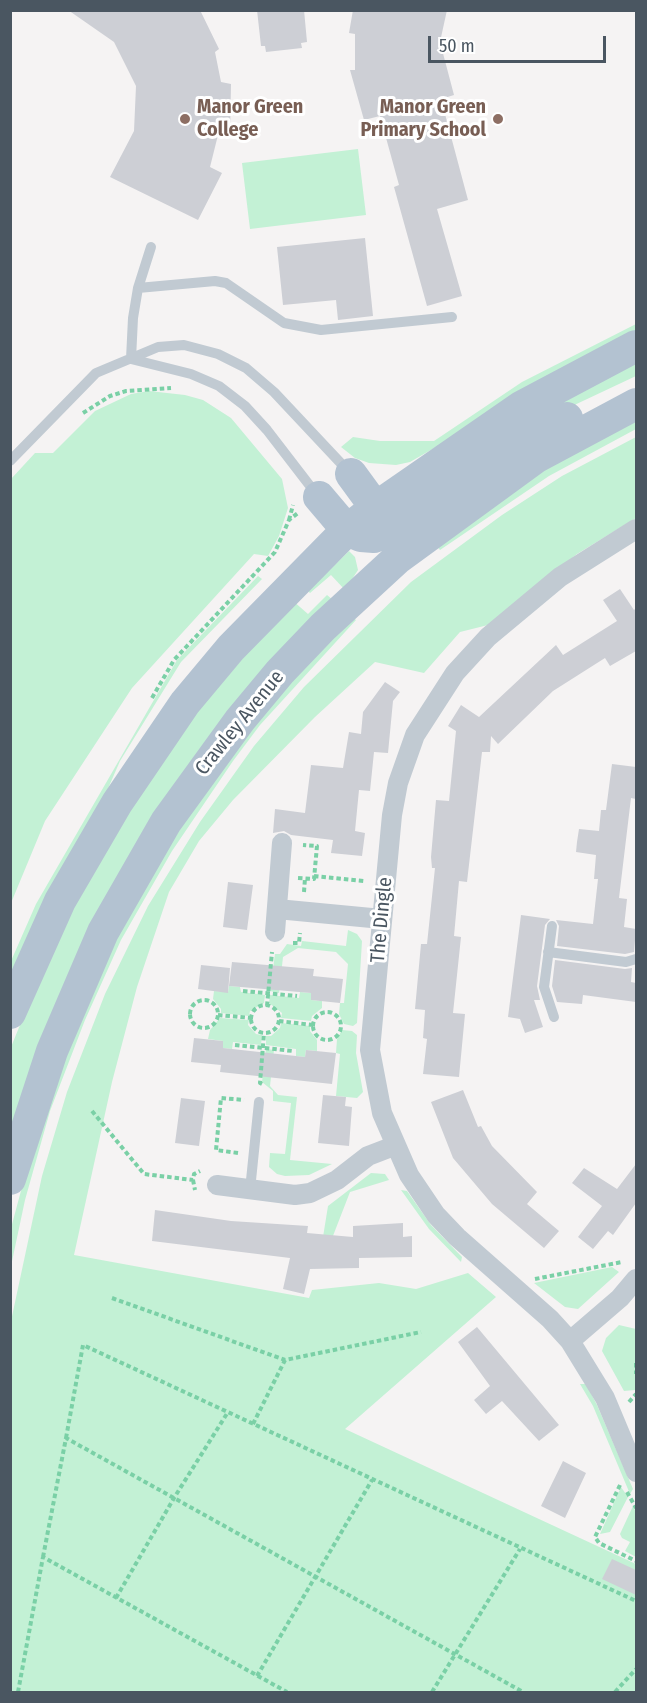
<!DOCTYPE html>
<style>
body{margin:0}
#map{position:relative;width:647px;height:1703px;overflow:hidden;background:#f5f3f3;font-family:"Fira Sans Condensed",sans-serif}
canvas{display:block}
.frame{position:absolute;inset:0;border:12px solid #4a5661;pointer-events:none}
.scale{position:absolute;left:428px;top:36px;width:178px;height:27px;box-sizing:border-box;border:3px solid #4a5661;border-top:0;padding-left:8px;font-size:18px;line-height:21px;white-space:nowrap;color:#4a5661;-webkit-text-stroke:4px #fff;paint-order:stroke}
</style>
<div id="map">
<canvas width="647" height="1703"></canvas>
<div class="frame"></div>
<div class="scale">50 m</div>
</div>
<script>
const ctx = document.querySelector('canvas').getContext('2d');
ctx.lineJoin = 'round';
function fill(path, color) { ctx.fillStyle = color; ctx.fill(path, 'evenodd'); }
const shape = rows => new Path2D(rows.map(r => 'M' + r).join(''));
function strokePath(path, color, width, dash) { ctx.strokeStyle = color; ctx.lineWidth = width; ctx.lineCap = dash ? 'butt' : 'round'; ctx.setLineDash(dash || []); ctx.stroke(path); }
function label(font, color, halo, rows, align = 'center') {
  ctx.font = font + ' "Fira Sans Condensed",sans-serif'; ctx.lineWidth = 6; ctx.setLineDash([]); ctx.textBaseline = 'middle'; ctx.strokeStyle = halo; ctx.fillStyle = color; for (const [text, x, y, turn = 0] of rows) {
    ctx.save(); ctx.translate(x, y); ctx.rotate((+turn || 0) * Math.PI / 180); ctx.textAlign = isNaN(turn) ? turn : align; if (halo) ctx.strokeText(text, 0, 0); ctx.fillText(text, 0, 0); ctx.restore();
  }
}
fill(shape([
 [358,149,366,215,250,229,242,163],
 [636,324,636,332,410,462,396,465,369,463,355,458,341,447,353,437,380,441,434,441,522,382],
 [636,363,636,376,551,416,506,433],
 [149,391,185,395,203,400,231,418,282,479,288,508,279,536,268,556,254,554,132,688,45,821,11,903,11,479,35,453,53,453,95,411,131,394],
 [636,417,636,429,549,476,440,550,435,544,544,469],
 [636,437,636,518,577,554,488,625,460,632,424,673,375,662,315,717,233,800,199,841,169,892,137,987,112,1082,74,1255,309,1298,312,1290,379,1283,416,1289,468,1273,496,1297,345,1429,636,1564,636,1692,11,1692,11,1321,42,1176,67,1092,105,994,148,906,200,822,254,746,304,687,411,582,502,515,562,476],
 [349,551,355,557,358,570,345,590,331,575,310,593,308,591],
 [258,576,262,579,181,662,120,761,103,800,11,979,11,961,36,904,177,660],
 [327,595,333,600,253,683,11,1137,11,1047,60,927,170,744,292,600,308,614],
 [351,615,356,620,260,725,233,761,172,851,121,940,85,1020,50,1111,25,1200,11,1266,11,1228,43,1109,113,936,226,756],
 [348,930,357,934,362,941,357,1023,353,1026,344,1024,339,1014,340,1003,344,1003,348,964,336,952,298,948,283,957,279,993,270,991,275,954,280,954,287,944,301,946,302,941,346,946],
 [229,986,240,987,241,992,265,995,264,1003,250,1011,249,1016,221,1013,221,1009,213,999,214,991,228,992],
 [300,992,311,993,311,1000,322,1001,322,1008,312,1016,311,1021,281,1018,282,1013,269,1003,270,995,299,998],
 [220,1018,249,1020,248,1025,256,1034,262,1035,261,1045,233,1042,232,1049,223,1048,223,1041,208,1039,210,1030],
 [281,1023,310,1026,310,1031,317,1040,317,1051,306,1050,305,1057,296,1056,296,1049,266,1045,266,1036,271,1036,280,1028],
 [342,1030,352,1031,357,1035,356,1053,363,1092,357,1098,336,1096,340,1054,336,1053,337,1039],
 [266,1049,274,1050,270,1086,278,1095,297,1097,290,1160,332,1164,309,1175,285,1176,277,1174,269,1167,270,1153,285,1154,291,1103,273,1101,273,1091,262,1082],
 [371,1173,385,1174,389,1180,350,1192,331,1241,323,1237,328,1206],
 [401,1190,407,1191,431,1225,462,1257,461,1262,429,1229],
 [612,1267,619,1272,578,1309,565,1307,534,1283],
 [619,1325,636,1329,635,1390,624,1391,602,1351,606,1338],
 [580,1384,586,1384,597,1405,633,1489,630,1494,593,1406],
 [621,1487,628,1497,610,1532,600,1534],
 [633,1506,636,1512,636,1557,625,1551,630,1542,622,1538,620,1534]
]), '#c3f1d5');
fill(shape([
 [68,10,200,10,219,49,215,52,221,82,231,84,230,136,218,135,210,167,222,173,198,220,110,177,134,131,136,86,114,42],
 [257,10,304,10,307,42,301,43,302,48,266,52,265,46,261,46],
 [353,10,447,10,440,42,454,95,441,99,468,200,437,209,462,296,427,306,394,187,399,185,380,116,364,120,350,70,355,70,355,34,349,33],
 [365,238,373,316,338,320,336,300,283,305,277,247],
 [620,589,634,610,636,608,636,651,610,666,605,658,553,691,498,744,491,736,490,752,482,752,467,882,459,881,454,936,461,937,453,1013,465,1014,459,1077,423,1074,427,1039,423,1038,425,1010,415,1009,421,944,427,944,435,868,432,868,431,857,436,800,449,801,456,731,448,726,461,705,479,717,556,645,563,655,617,621,603,600],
 [385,682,400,692,393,701,388,753,374,752,370,791,359,790,355,831,365,833,362,856,331,853,333,840,291,835,284,831,273,833,275,809,305,813,311,765,343,768,349,732,361,734,363,712],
 [612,764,636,767,636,799,631,798,619,898,627,899,624,927,636,929,634,952,625,954,557,946,559,926,556,920,593,924,598,879,594,879,596,855,576,852,577,842,579,829,599,831,601,810,606,810],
 [228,882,253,885,247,930,223,927],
 [521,915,550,919,545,925,537,986,540,1000,534,1000,543,1027,525,1033,520,1019,508,1017],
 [555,960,625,969,632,968,631,982,636,983,636,1002,583,995,582,1004,557,1002,552,986],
 [232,962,314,969,313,976,343,979,340,1003,311,1000,311,993,229,986],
 [201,965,230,968,228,993,198,989],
 [194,1038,223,1041,223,1048,305,1057,306,1050,336,1053,332,1084,220,1072,221,1065,191,1062],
 [463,1090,478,1127,481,1126,492,1146,537,1192,527,1204,559,1231,544,1248,492,1204,453,1158,431,1102],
 [323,1095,346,1097,345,1106,352,1107,349,1146,318,1143],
 [181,1098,205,1101,199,1146,175,1143],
 [636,1164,636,1203,613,1235,608,1231,593,1249,578,1237,602,1206,572,1183,584,1168,617,1189],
 [155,1210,231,1221,308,1226,307,1233,353,1237,353,1226,403,1223,403,1237,412,1236,412,1257,359,1258,359,1268,310,1269,304,1294,283,1289,290,1258,152,1241],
 [477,1327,559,1425,539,1441,502,1401,486,1414,474,1400,490,1386,458,1342],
 [563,1461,586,1473,565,1518,541,1506],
 [612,1559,636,1570,636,1595,602,1579]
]), '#cdcfd5');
strokePath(shape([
 [83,413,110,396,126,391,171,388],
 [289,520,293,505],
 [152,698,174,660,275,552,289,520,298,513],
 [314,876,364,881],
 [298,878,314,879,317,846,303,845],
 [304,892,305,878],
 [293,943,299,943,300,933],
 [243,991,297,996],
 '190 1014a14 14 0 1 1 28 0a14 14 0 1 1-28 0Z',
 '251 1019a14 14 0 1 1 28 0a14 14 0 1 1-28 0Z',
 [267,1006,272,952],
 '313 1026a14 14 0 1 1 28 0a14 14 0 1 1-28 0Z',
 [218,1015,252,1018],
 [279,1021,313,1025],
 [235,1045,293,1051],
 [262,1084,260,1083,264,1033],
 [92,1111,144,1174,193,1180,194,1174,200,1171],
 [238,1153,216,1150,221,1098,244,1100],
 [193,1180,195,1190],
 [535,1279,622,1262],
 [112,1298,285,1360,421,1332],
 [636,1363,636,1374],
 [629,1402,636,1394],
 [253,1424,285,1360],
 [66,1438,83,1345,636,1601],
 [620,1485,595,1537,599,1543,636,1561],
 [627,1492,636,1508],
 [43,1557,66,1438,523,1692],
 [116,1598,174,1498,228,1412],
 [257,1676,372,1480],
 [18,1692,43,1557,287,1692],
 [432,1692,520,1549],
 [615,1692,636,1669]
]), '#7ad0a6', 4, [4.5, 3]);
strokePath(shape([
 [138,288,215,281,226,283,284,323,321,330,452,317],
 [131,359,191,374,219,386,245,406,267,430,317,495],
 [131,359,133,318,138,288,151,247],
 [10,461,96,373,158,347,184,345,218,354,246,368,274,392,350,473],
 [552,926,544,987,554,1017],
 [548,952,626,962,636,959],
 [250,1190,259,1102]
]), '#c1cad2', 10);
strokePath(shape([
 [636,529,560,577,488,637,455,673,415,735,398,783,392,815,370,1050,382,1113,409,1175,436,1215,457,1237,550,1319,570,1341,605,1398,636,1472],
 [277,909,382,919],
 [275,932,282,843],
 [217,1185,295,1195,310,1193,337,1180,368,1156,394,1146],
 [570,1341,620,1298,636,1279]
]), '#c1cad2', 20);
strokePath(shape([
 [351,474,370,500,382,526],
 [319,497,347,530,361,536,374,537,393,529,479,465,515,443,567,418],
 [10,1013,60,901,117,803,185,703,231,648,347,530,375,508,521,407,636,346],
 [10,1179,52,1051,103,932,166,822,240,720,280,672,323,627,398,558,535,458,636,404]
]), '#b3c2d1', 32);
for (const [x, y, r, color] of [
 [185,119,6,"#8d6e63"],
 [498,119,6,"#8d6e63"]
]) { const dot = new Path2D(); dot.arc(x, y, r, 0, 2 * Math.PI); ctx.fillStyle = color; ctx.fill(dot); strokePath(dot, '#fff', 2); }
label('bold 20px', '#785e54', '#fff', [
 ["Manor Green",197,107],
 ["College",197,130],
 ["Manor Green",486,107,"right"],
 ["Primary School",486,130,"right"]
], 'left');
label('20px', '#4a5661', '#fff', [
 ["Crawley Avenue",240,723,-51],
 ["The Dingle",382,920,-85]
]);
</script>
